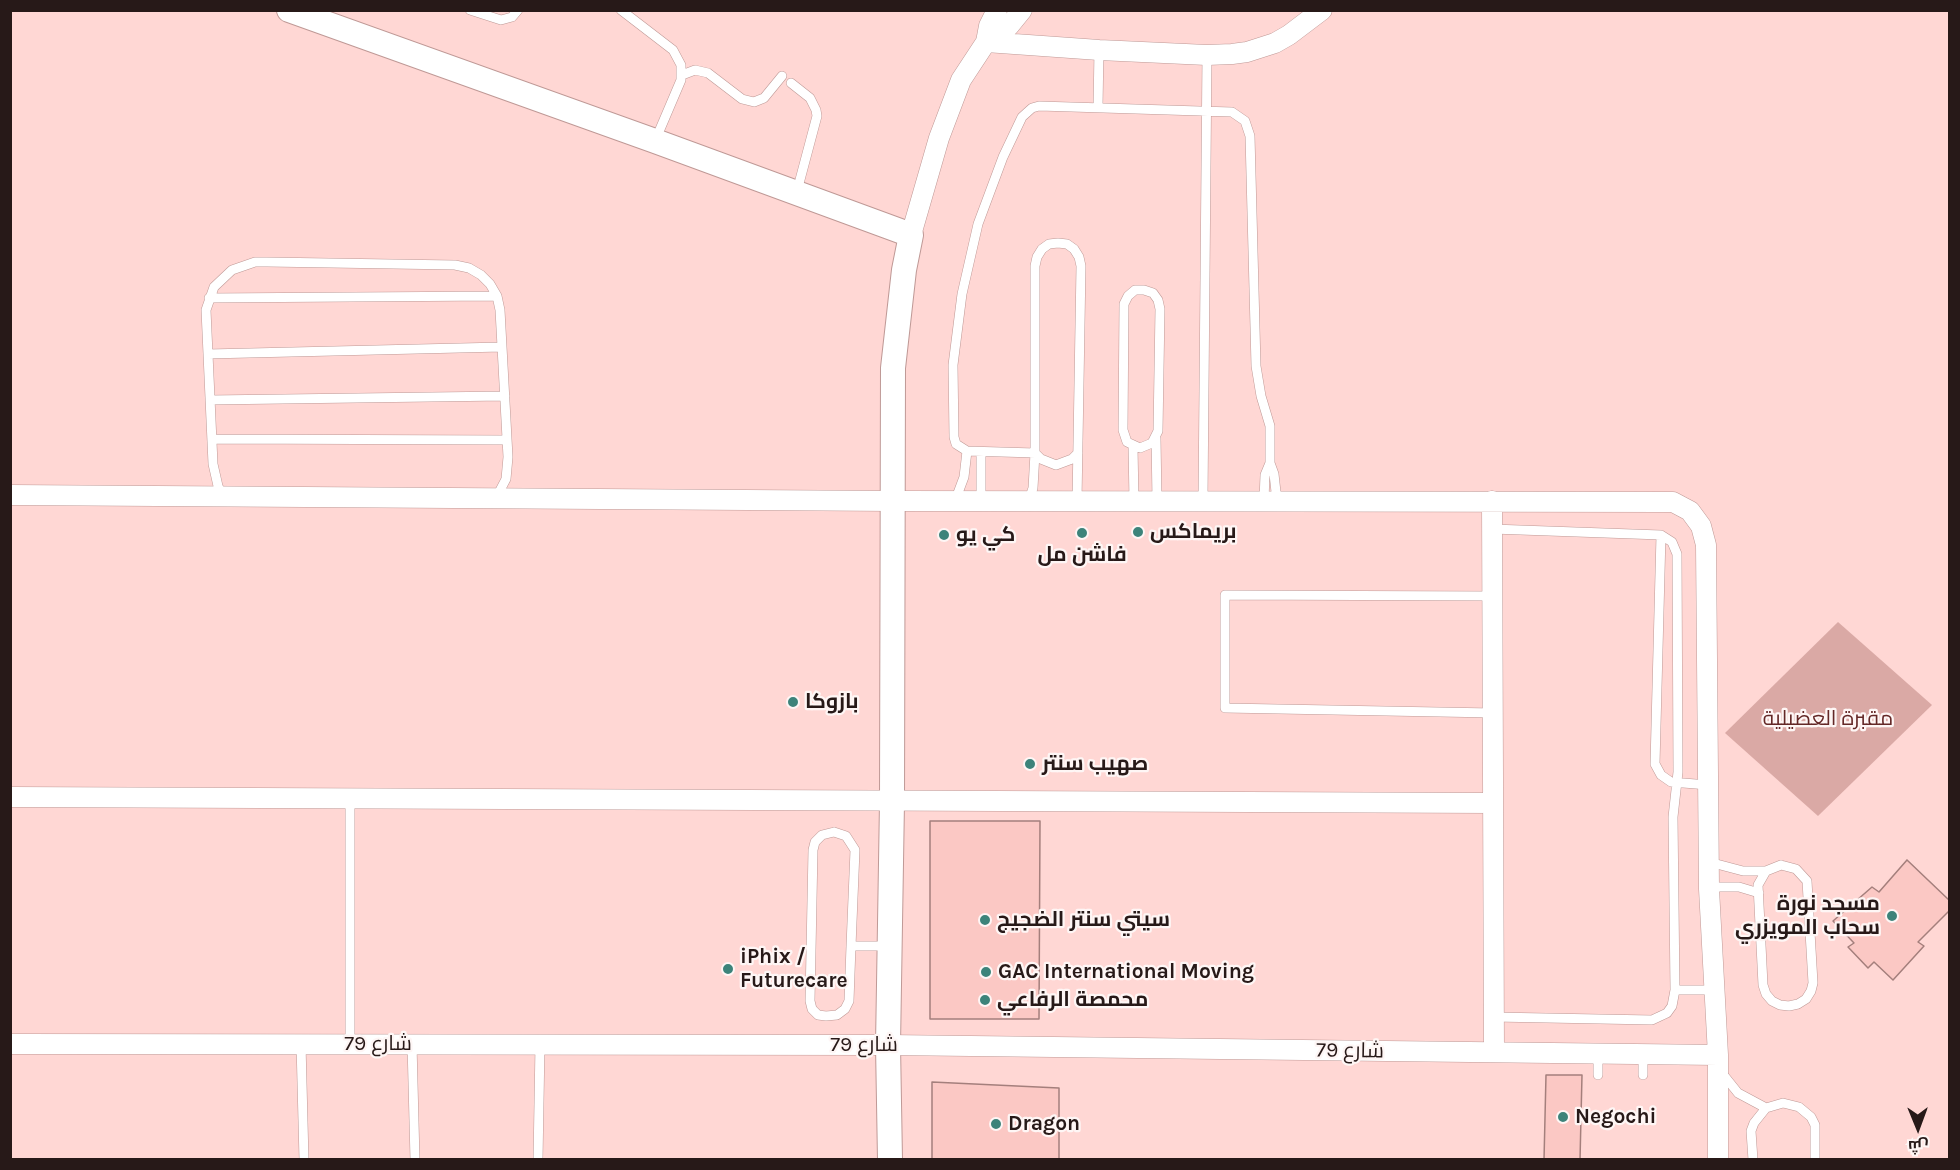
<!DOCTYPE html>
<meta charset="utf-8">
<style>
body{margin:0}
#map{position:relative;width:1960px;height:1170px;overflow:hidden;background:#fde4e2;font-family:Karla,Cairo,sans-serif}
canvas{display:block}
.frame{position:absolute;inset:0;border:12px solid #271918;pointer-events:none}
.north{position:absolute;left:1888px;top:1098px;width:60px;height:60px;-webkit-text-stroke:4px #fef6f5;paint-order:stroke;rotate:179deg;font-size:16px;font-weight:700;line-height:24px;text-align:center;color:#271918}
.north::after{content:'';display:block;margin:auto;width:21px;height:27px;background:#271918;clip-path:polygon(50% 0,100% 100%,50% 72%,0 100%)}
</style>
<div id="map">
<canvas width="1960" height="1170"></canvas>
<div class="frame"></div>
<div class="north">ش</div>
</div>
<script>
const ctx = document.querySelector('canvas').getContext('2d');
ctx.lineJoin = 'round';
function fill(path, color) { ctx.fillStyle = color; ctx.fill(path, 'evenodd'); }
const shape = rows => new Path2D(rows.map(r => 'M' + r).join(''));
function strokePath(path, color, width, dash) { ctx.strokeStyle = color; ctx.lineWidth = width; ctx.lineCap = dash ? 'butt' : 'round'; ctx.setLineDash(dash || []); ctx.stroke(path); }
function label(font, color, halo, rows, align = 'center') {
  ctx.font = font + ' Karla,Cairo,sans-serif'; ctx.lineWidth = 4.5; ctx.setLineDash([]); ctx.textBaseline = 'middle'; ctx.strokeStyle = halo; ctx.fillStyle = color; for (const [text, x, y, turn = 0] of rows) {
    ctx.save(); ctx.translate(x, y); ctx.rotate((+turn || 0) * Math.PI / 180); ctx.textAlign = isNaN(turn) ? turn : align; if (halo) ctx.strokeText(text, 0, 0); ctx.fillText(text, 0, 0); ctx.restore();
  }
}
fill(shape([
 [11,11,1949,11,1949,1159,11,1159]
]), '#ffd7d4');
fill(shape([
 [1838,622,1932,705,1818,816,1725,733]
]), '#daa9a5');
const building = shape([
 [930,821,1040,821,1039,1019,930,1019,930,821],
 [1907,860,1950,901,1950,910,1918,942,1924,946,1893,980,1874,962,1868,968,1848,947,1854,943,1833,921,1872,887,1879,892,1907,860],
 [1546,1075,1582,1075,1580,1160,1544,1160,1546,1075],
 [932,1082,1059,1088,1059,1160,932,1160,932,1082]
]);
fill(building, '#fbc8c4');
strokePath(building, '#a47f7c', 1.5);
const service = shape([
 [470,10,501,20,512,17,518,10],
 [621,10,673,50,681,65,681,80,655,141],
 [682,75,695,70,708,73,742,99,754,102,764,98,782,76],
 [791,83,810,98,816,110,817,116,797,191],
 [1098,107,1099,50],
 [1135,290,1144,290,1153,293,1158,300,1160,309,1158,431,1152,443,1140,448,1127,442,1123,430,1124,304,1128,296,1135,290],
 [209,298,497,296],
 [208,354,502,347],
 [210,400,505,396],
 [1156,438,1157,500],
 [212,439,507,440],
 [1133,446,1134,501],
 [981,452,981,500],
 [1078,453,1072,459,1056,465,1041,459,1035,453,967,451,956,444,954,437,953,365,962,294,978,224,1003,157,1022,117,1032,108,1039,106,1232,112,1245,121,1250,136,1256,366,1261,396,1270,426,1270,463,1274,474,1277,501],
 [223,497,218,486,213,464,206,310,214,287,232,270,255,262,267,262,455,265,469,268,481,275,490,284,497,296,500,310,508,457,506,479,496,498],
 [1029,500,1033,488,1035,453,1035,266,1037,257,1042,249,1049,244,1058,243,1067,244,1074,249,1079,257,1081,266,1077,501],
 [1203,500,1207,55],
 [1264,500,1265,475,1270,463],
 [955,501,964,477,967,451],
 [1492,529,1661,535,1672,542,1677,554,1678,772,1673,817,1675,990,1672,1006,1667,1013,1652,1020,1494,1017],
 [1661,535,1655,764,1661,775,1671,782,1708,785],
 [1492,596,1225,595,1225,708,1493,713],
 [350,799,350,1044],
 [834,832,846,836,855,850,851,946,849,1001,845,1009,837,1015,826,1016,818,1015,812,1009,810,1001,813,850,815,842,822,835,834,832],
 [1709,862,1743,871,1766,871],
 [1781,865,1796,869,1807,881,1813,983,1811,991,1806,999,1798,1004,1789,1006,1780,1005,1772,1001,1766,994,1763,985,1758,885,1766,871,1781,865],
 [1709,889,1719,887,1739,887,1759,893],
 [851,946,888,946],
 [1675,990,1714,990],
 [301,1044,304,1160],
 [412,1044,415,1160],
 [1598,1054,1598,1075],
 [1643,1054,1643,1075],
 [1722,1073,1738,1093,1766,1108],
 [538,1160,540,1045],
 [1753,1160,1751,1131,1754,1123,1766,1108,1783,1103,1799,1107,1811,1117,1815,1125,1815,1160]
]);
const minor = shape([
 [986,42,1099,50,1207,55,1232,54,1247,52,1275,43,1289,35,1322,10],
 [986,42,989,26,997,10],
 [911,235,939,138,961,80,986,42,1009,26,1022,10],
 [10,495,894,501,1673,502,1690,511,1701,526,1706,545,1709,889,1718,1055,1718,1160],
 [1492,501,1494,1052],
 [10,797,1493,803],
 [10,1044,888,1045,1718,1055]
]);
const tertiary = shape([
 [289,10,655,141,911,235,904,270,893,368,892,802,888,1045,890,1160]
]);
strokePath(service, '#bf9996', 10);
strokePath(minor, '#bf9996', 21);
strokePath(tertiary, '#bf9996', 26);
strokePath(service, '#fff', 9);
strokePath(minor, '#fff', 20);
strokePath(tertiary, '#fff', 24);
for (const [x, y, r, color] of [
 [1138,532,6,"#3d837a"],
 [1082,533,6,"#3d837a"],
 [944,535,6,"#3d837a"],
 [793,702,6,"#3d837a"],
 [1030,764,6,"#3d837a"],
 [1892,916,6,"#3d837a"],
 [985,920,6,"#3d837a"],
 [728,969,6,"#3d837a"],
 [986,972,6,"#3d837a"],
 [985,1000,6,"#3d837a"],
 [1563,1117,6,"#3d837a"],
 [996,1124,6,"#3d837a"]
]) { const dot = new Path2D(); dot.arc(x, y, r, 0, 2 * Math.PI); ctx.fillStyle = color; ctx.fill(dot); strokePath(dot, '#fef6f5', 2); }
label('bold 21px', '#271918', '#fef6f5', [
 ["بريماكس",1150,532],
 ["كي يو",956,535],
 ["فاشن مل",1082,555,"center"],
 ["بازوكا",805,702],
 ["صهيب سنتر",1042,764],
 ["مسجد نورة",1880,904,"right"],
 ["سحاب المويزري",1880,928,"right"],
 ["سيتي سنتر الضجيج",997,920],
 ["iPhix /",740,957],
 ["Futurecare",740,981],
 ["GAC International Moving",998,972],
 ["محمصة الرفاعي",997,1000],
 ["Negochi",1575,1117],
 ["Dragon",1008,1124]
], 'left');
label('21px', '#642827', '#fef6f5', [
 ["مقبرة العضيلية",1828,719]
]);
label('21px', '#271918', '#fef6f5', [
 ["شارع 79",378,1044],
 ["شارع 79",864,1045],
 ["شارع 79",1350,1051,1]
]);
</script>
